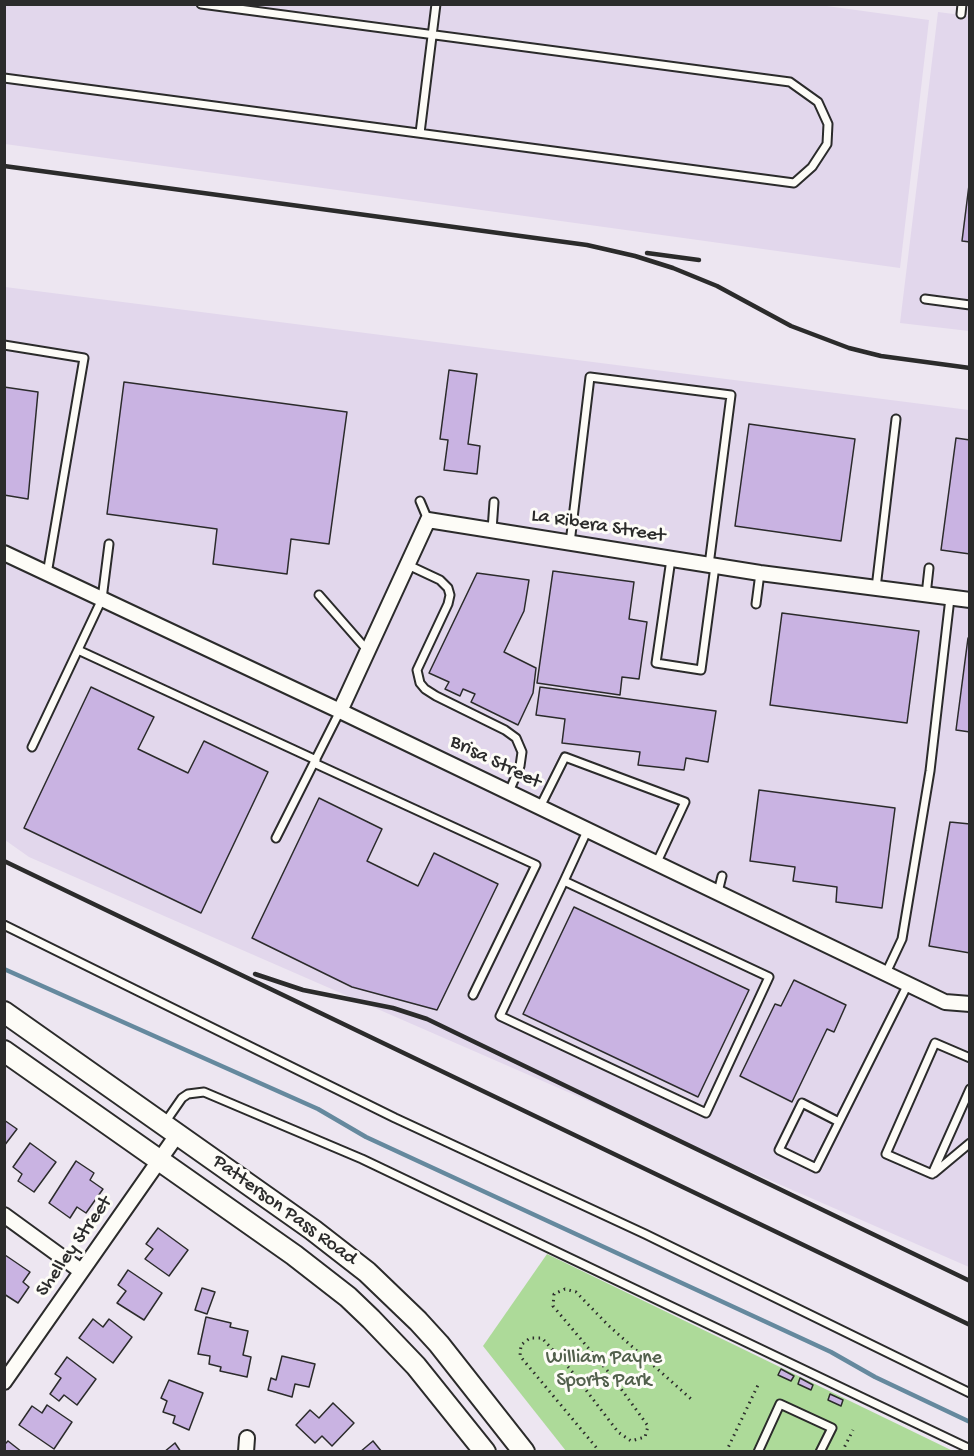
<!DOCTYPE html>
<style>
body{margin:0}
#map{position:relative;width:974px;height:1456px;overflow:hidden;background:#ede6f1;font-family:"Gochi Hand",sans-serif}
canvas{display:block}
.frame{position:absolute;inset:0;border:6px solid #2b2b2b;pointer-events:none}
</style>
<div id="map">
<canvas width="974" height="1456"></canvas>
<div class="frame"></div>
</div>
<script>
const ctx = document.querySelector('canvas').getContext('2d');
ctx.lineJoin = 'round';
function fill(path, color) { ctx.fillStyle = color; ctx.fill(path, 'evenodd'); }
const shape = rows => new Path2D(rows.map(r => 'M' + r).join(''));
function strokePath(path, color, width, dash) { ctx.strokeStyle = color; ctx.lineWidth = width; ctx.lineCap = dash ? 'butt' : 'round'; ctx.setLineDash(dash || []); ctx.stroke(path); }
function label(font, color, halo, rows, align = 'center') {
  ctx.font = font + ' "Gochi Hand",sans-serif'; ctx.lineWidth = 6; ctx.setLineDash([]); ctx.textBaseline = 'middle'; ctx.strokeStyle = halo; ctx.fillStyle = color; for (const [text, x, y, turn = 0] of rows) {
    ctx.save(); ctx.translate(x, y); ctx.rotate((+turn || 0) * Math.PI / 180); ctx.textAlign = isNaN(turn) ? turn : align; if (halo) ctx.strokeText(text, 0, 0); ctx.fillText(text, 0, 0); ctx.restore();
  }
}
fill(shape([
 [812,4,929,20,900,268,5,144,5,5],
 [938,12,969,16,969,331,900,323],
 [5,287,969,410,969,1267,29,857,5,840]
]), '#e2d7ec');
fill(shape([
 [547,1254,953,1451,566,1451,483,1346]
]), '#adda99');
strokePath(shape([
 [4,969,318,1109,366,1137,831,1352,875,1377,970,1422]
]), '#65899e', 4.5);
const building = shape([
 [970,177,970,242,962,241,970,177],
 [449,370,477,374,468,444,480,446,477,474,444,470,448,440,440,439,449,370],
 [124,382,347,412,329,544,291,539,287,574,213,564,217,529,107,514,124,382],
 [4,387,38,392,28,499,4,495,4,387],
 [749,424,855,439,841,541,735,526,749,424],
 [956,438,970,440,970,554,941,550,956,438],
 [553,571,634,582,629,619,647,622,639,679,622,677,620,695,537,683,553,571],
 [477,573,529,580,524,611,504,652,536,668,533,693,518,725,471,702,475,694,463,689,460,696,445,689,449,682,429,673,477,573],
 [782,613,919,631,907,723,770,705,782,613],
 [968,638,970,638,970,732,956,730,968,638],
 [91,687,154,717,138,749,188,773,204,741,268,772,201,913,24,828,91,687],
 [540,687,716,711,708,762,686,758,684,770,638,765,640,752,562,743,565,719,536,715,540,687],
 [759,790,895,808,882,908,836,902,837,887,793,881,795,867,750,861,759,790],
 [319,798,382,829,367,861,418,886,434,853,498,884,437,1010,352,987,252,938,319,798],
 [950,822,970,824,970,953,929,946,950,822],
 [574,907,749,990,698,1097,523,1014,574,907],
 [794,980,846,1005,834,1032,827,1029,792,1102,740,1076,775,1004,781,1006,794,980],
 [4,1120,17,1129,4,1146,4,1120],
 [30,1143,56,1162,34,1192,18,1181,22,1174,13,1167,30,1143],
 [76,1161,94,1173,90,1180,103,1189,86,1213,77,1207,70,1218,49,1203,76,1161],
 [158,1228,188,1250,169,1276,145,1259,153,1249,146,1244,158,1228],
 [5,1255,30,1272,23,1282,29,1287,18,1303,4,1294,5,1255],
 [128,1270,162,1293,144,1320,117,1303,126,1291,118,1285,128,1270],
 [202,1288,215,1292,207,1314,195,1310,202,1288],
 [206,1317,231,1323,230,1327,248,1331,243,1355,251,1357,247,1377,220,1371,221,1367,209,1364,210,1356,198,1354,206,1317],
 [93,1319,103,1327,109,1319,132,1337,113,1363,79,1338,93,1319],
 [282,1356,315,1364,309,1387,295,1384,292,1397,268,1390,271,1378,276,1380,282,1356],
 [67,1357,96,1379,77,1405,64,1395,59,1401,50,1394,61,1378,55,1374,67,1357],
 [781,1369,794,1376,791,1381,778,1375,781,1369],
 [800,1378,813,1385,811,1390,798,1384,800,1378],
 [169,1380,203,1393,189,1430,173,1423,175,1416,163,1412,167,1401,161,1398,169,1380],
 [830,1394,843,1400,841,1406,828,1400,830,1394],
 [333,1403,354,1423,332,1446,322,1436,315,1443,296,1425,310,1410,319,1418,333,1403],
 [47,1405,72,1422,54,1449,19,1425,32,1406,42,1413,47,1405],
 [8,1441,22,1452,4,1452,4,1445,8,1441],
 [373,1441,382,1452,360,1452,373,1441],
 [175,1443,181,1452,164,1452,175,1443]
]);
fill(building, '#c9b3e2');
strokePath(building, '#2b2b2b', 1.5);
const service = shape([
 [961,14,962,4],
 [4,78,794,183,812,167,827,144,828,124,818,102,790,82,201,4],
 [420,133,436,4],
 [925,299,970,305],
 [4,345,84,358,47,574],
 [420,501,428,520],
 [492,530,494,502],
 [570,543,590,377,731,395,709,565],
 [671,559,656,663,701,670,715,566],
 [408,565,440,580,448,588,450,595,448,604,417,670,420,683,425,689,436,696,505,730,516,738,522,752,520,766,509,792],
 [876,588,896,419],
 [319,595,368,651],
 [926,595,929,568],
 [756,604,760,573],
 [78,650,316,760],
 [32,747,102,599,109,544],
 [314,763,536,865,473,995],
 [540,807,565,757,685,802,657,862],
 [276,838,340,711],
 [564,881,769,977,706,1113,500,1016,564,881,588,829],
 [718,892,722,876],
 [4,925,395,1118,645,1234,970,1393],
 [886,973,902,939,930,771,950,598],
 [970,1058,935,1043,886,1154,932,1174,970,1089],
 [839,1122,802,1103,779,1150,816,1168,908,984],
 [164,1124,182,1098,188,1094,204,1092,362,1159,970,1449],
 [934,1173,970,1143],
 [758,1452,780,1404,832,1428,820,1452]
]);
const minor = shape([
 [4,553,340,711,945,1002,970,1004],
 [340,711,428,520,760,573,970,600],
 [4,1215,81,1271],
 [4,1382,177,1135],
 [246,1452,247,1438]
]);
const secondary = shape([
 [4,1012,313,1230,367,1272,418,1321,439,1344,524,1452],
 [4,1051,294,1255,348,1297,371,1319,416,1366,485,1452]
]);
strokePath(service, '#2b2b2b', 11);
strokePath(minor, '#2b2b2b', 18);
strokePath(secondary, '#2b2b2b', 24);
strokePath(shape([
 [600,1452,520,1356,521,1345,530,1338,542,1338,570,1369,618,1432,631,1441,645,1437,648,1426,611,1375,553,1306,554,1294,565,1289,576,1292,608,1325,691,1399],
 [726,1452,758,1385],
 [842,1452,853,1430]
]), '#2b2b2b', 3, [1.5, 4.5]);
strokePath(service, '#fdfcf7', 7);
strokePath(minor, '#fdfcf7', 14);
strokePath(secondary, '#fdfcf7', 20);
strokePath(shape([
 [4,166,587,245,635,256,673,268,717,286,791,326,849,348,881,356,970,368],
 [647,253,699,260],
 [4,861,970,1325],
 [255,974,303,990,393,1008,427,1019,970,1281]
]), '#2b2b2b', 4.5);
label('20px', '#2b2b2b', '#fdfcf7', [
 ["La Ribera Street",598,527,9],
 ["Brisa Street",495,763,26],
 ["Patterson Pass Road",284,1211,36],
 ["Shelley Street",75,1247,-55]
]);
label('20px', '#52604c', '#fdfcf7', [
 ["William Payne",604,1359],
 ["Sports Park",604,1382]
]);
</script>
